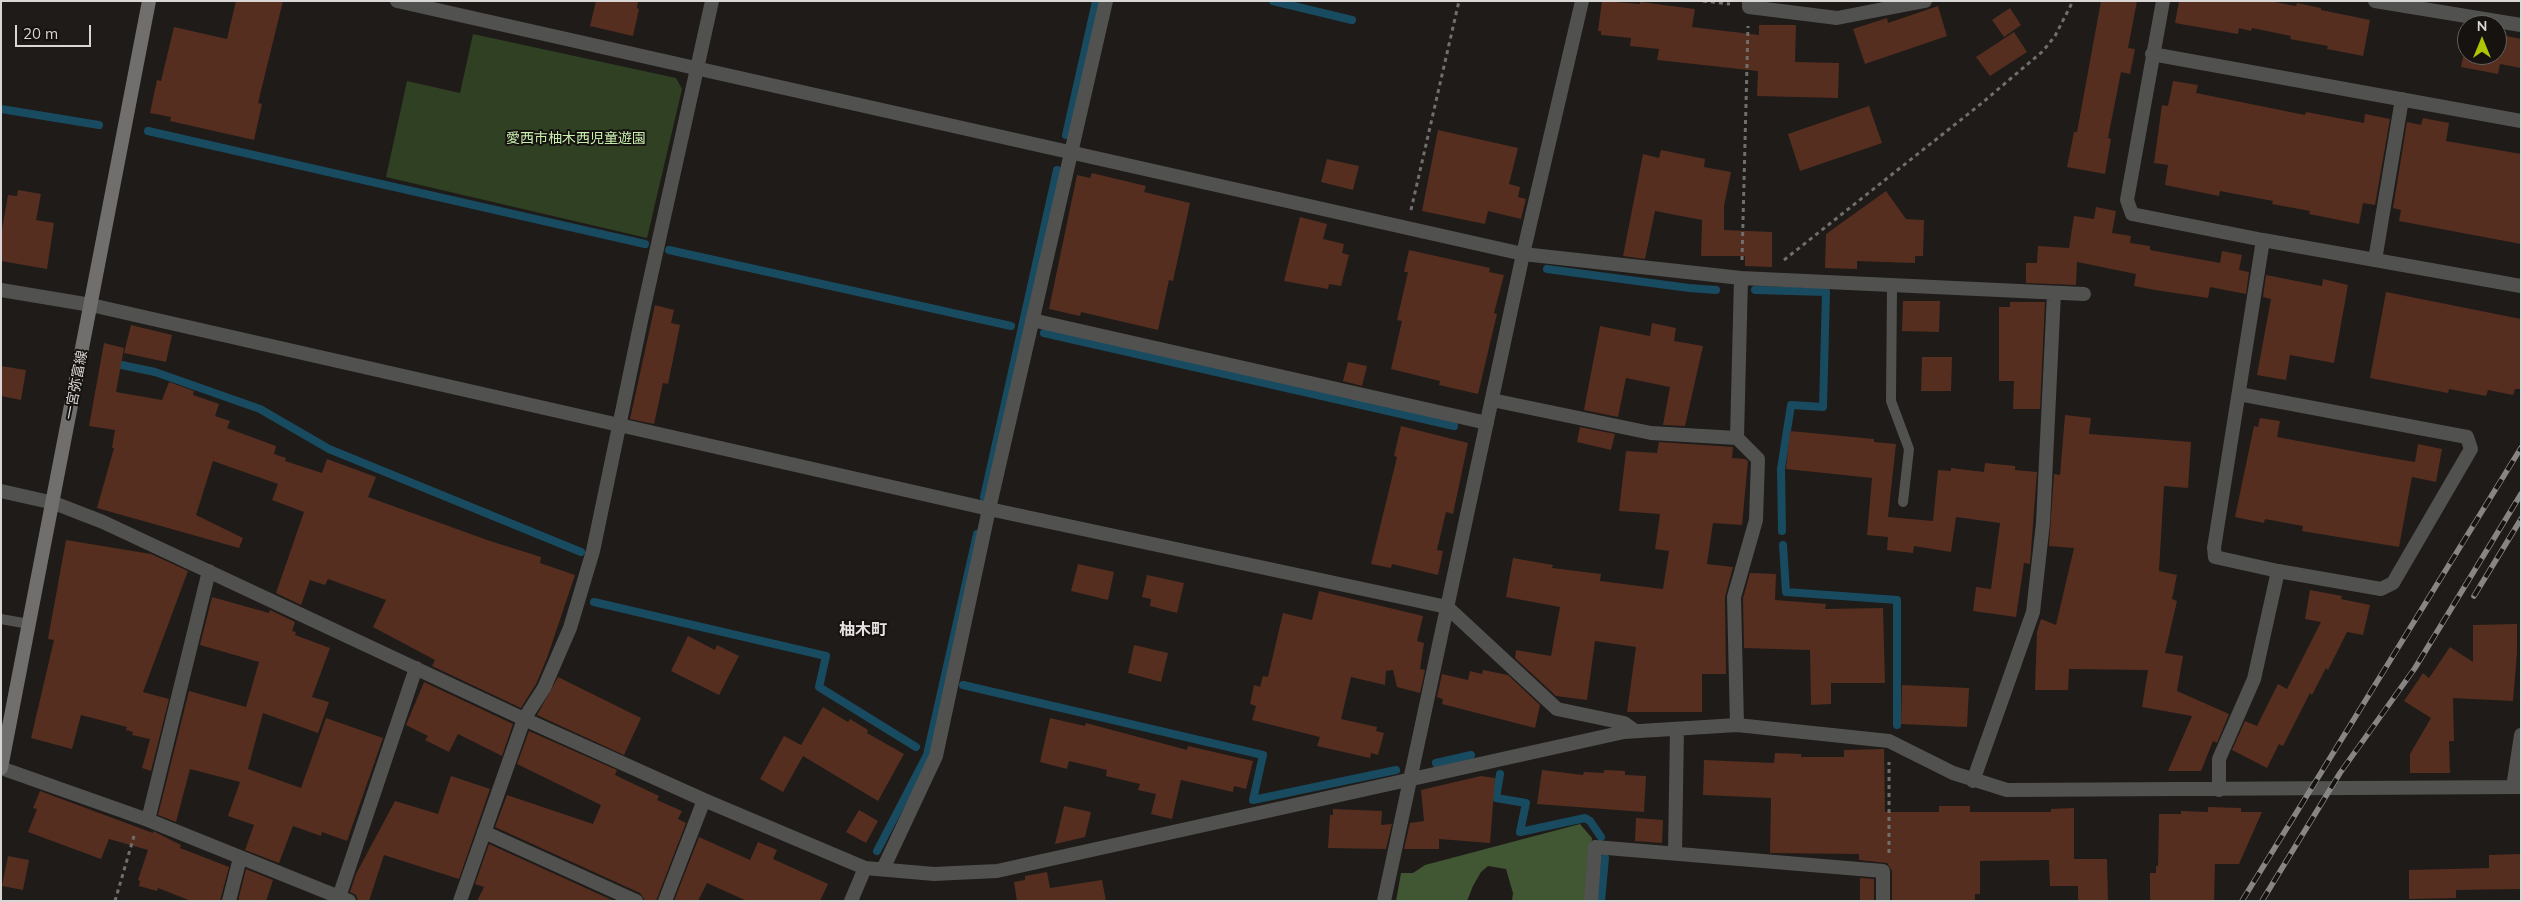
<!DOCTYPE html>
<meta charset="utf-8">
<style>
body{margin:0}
#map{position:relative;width:2522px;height:902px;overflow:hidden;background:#1e1b19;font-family:Mulish,sans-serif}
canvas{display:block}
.frame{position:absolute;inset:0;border:2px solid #d9d7d6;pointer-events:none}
.north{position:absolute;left:2457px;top:15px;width:50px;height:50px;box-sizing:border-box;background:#151210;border:1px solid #63615f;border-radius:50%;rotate:0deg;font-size:14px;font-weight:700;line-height:20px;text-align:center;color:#d9d7d6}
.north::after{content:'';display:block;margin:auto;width:18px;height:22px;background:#afc504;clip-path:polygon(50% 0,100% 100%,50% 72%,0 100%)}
.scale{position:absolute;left:15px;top:25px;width:76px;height:22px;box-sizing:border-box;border:2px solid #d9d7d6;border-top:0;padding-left:6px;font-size:15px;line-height:18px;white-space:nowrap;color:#d9d7d6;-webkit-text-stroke:4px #151210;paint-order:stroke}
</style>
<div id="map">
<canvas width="2522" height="902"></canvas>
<div class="frame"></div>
<div class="north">N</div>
<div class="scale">20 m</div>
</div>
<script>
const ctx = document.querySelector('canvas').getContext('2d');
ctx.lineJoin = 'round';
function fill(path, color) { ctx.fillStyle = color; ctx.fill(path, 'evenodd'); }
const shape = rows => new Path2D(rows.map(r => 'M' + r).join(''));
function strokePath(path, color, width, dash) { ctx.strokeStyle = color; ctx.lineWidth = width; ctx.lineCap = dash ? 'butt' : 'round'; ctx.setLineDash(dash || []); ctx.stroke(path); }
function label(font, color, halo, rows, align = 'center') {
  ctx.font = font + ' Mulish,"Noto Sans JP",sans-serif'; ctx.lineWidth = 4; ctx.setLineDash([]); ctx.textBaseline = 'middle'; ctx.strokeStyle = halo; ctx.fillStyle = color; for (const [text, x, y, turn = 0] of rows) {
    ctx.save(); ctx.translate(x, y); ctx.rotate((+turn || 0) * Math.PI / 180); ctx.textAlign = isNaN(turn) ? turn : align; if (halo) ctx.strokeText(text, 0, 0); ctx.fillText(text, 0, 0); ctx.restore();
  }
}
fill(shape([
 [473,34,676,78,682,89,647,238,386,177,407,81,460,93]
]), '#2f4023');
fill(shape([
 [1580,824,1592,838,1586,901,1512,901,1513,893,1506,869,1488,866,1481,872,1473,886,1467,901,1396,901,1401,873,1413,873,1425,865]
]), '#415632');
strokePath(shape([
 [1273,1,1352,20],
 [1,109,99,125],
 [148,131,645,244],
 [1066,135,1096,1],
 [669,250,1011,326],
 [1547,269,1689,288,1716,290],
 [1755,290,1826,292,1823,407,1791,405,1781,469,1782,531],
 [1044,333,1454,426],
 [112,363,155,372,260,409,329,449,581,552],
 [984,497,1057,170],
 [1783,545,1786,592,1897,600,1897,725],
 [594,602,826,656,819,687,916,747],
 [963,685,1263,755,1253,800,1396,770],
 [1436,763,1471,755],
 [1500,774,1496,798,1526,803,1520,832,1585,818,1590,821,1601,837],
 [877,851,927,755,977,534],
 [1601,901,1605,858]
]), '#184b60', 8);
fill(shape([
 [236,1,283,1,258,103,262,104,254,140,170,121,171,117,150,113,157,80,161,81,174,27,227,39],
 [596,1,638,1,637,8,639,9,633,36,590,26],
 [1602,1,1640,4,1640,2,1695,9,1692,27,1759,35,1759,25,1796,25,1795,62,1839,63,1838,98,1757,96,1758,71,1657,60,1659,49,1630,46,1631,38,1601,35,1601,31,1598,31],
 [2101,1,2137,1,2128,48,2135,49,2130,74,2121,72,2108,138,2111,139,2105,174,2067,167,2074,132,2077,132],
 [2179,1,2269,1,2296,6,2297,3,2321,8,2321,10,2370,20,2363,56,2327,49,2328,46,2290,39,2291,36,2252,28,2251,31,2239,28,2238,34,2175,23],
 [1938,6,1947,36,1865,64,1853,29,1887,18,1888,23],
 [2010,8,2021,25,2004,37,1992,20],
 [2014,32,2027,52,1990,76,1976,57],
 [2497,34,2521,39,2521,68,2500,64,2498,74,2461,67,2467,36,2467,55,2497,55],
 [2173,81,2198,85,2196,93,2305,115,2306,112,2364,123,2365,114,2390,119,2375,205,2363,203,2359,224,2309,214,2310,211,2272,204,2273,201,2220,191,2219,196,2165,185,2168,165,2154,163,2162,105,2168,106],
 [1869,106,1882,143,1800,171,1788,134],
 [2423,118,2449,123,2446,141,2521,154,2521,244,2399,221,2401,210,2393,208,2407,122,2421,125],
 [1438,130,1518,148,1509,184,1520,187,1518,197,1526,199,1521,219,1488,211,1485,224,1422,211],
 [1661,150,1705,159,1704,167,1731,172,1724,206,1724,230,1772,232,1772,267,1745,266,1745,256,1701,256,1702,220,1655,211,1645,259,1623,256,1643,154,1659,158],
 [1327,159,1359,166,1353,190,1321,182],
 [1092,173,1146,186,1144,192,1190,203,1173,281,1169,280,1158,330,1081,312,1080,316,1049,309,1077,175,1090,178],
 [18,190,41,194,36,220,54,223,47,269,1,261,1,235,8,195,17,196],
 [1886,191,1906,219,1924,220,1923,256,1915,256,1915,263,1857,261,1857,269,1825,268,1826,234],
 [2096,207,2116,211,2112,233,2131,236,2130,243,2150,246,2150,250,2220,263,2222,251,2242,255,2239,270,2249,272,2246,294,2210,287,2208,298,2155,290,2134,286,2136,274,2077,262,2076,285,2026,283,2026,263,2037,263,2038,246,2069,248,2074,216,2094,219],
 [1300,217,1327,224,1323,239,1344,244,1342,253,1349,255,1341,286,1329,284,1328,289,1284,281],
 [1409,250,1490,268,1489,272,1504,275,1494,313,1497,314,1478,394,1439,385,1440,381,1391,369,1402,321,1397,320,1408,272,1404,272],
 [2266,275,2322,286,2323,279,2348,285,2334,363,2290,355,2286,380,2257,375,2271,299,2263,297],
 [2386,292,2521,319,2521,389,2515,389,2513,395,2488,390,2486,396,2449,389,2448,393,2370,378],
 [1903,301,1940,301,1939,332,1902,331],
 [2010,302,2045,302,2040,409,2013,409,2014,381,1999,381,1999,307,2010,307],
 [655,305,674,310,671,323,680,325,668,384,663,383,654,424,630,419],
 [1652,323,1676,328,1674,341,1703,346,1685,426,1663,425,1670,387,1626,378,1618,417,1584,410,1600,326,1650,336],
 [131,325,172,335,166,362,124,353],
 [104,343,124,348,116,392,162,400,169,382,194,391,193,395,219,404,215,416,230,421,227,428,276,446,274,454,286,458,285,461,322,473,327,459,376,477,368,497,490,541,541,557,540,563,575,575,547,658,536,684,521,708,432,666,435,660,373,627,386,600,328,579,325,585,310,580,301,605,276,593,304,512,272,500,278,484,213,461,196,515,243,538,239,548,97,508,114,448,112,448,115,430,89,426],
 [1922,357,1952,357,1951,391,1921,391],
 [1348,362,1367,366,1362,386,1343,381],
 [1,366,26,370,21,400,1,396],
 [2065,415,2091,418,2089,434,2191,442,2188,488,2164,486,2159,571,2177,575,2172,599,2177,601,2165,653,2183,656,2177,691,2229,714,2217,743,2213,741,2201,771,2168,771,2192,716,2142,707,2148,670,2069,669,2068,690,2035,690,2037,632,2041,619,2056,625,2074,548,2049,546,2054,474,2060,475],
 [2260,418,2280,421,2277,437,2379,456,2415,462,2418,444,2442,449,2436,482,2412,477,2399,547,2302,531,2303,526,2265,519,2264,523,2235,517,2254,426,2258,427],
 [1401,426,1468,443,1453,514,1446,512,1437,550,1443,551,1438,575,1392,564,1391,568,1371,564,1397,457,1394,456],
 [1580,427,1615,434,1611,450,1577,442],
 [1790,431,1874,439,1874,442,1896,444,1888,517,1933,521,1938,470,1951,471,1951,468,1984,472,1985,463,2015,466,2015,470,2037,472,2030,564,2024,563,2016,617,1973,611,1976,587,1991,589,2000,523,1956,517,1951,552,1914,546,1913,553,1887,550,1888,537,1867,535,1872,478,1786,469],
 [1659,442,1733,447,1732,458,1745,459,1748,461,1742,525,1713,523,1707,564,1733,567,1725,597,1726,674,1702,674,1702,712,1627,712,1636,647,1595,641,1587,700,1556,696,1515,658,1516,650,1551,656,1560,607,1506,597,1513,558,1553,565,1552,568,1601,574,1600,581,1663,589,1669,551,1655,549,1660,514,1619,511,1626,451,1657,453],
 [66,540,151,554,188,571,143,692,169,699,151,771,142,768,150,739,132,735,133,732,126,730,127,727,81,715,72,749,31,738,54,640,48,639],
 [1078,564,1114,572,1108,600,1071,591],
 [1750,573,1776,574,1775,600,1826,604,1825,609,1883,608,1885,683,1831,683,1831,704,1811,705,1810,650,1744,648,1743,598],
 [1147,575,1184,583,1177,613,1150,606,1151,599,1142,597],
 [2310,590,2342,596,2341,599,2370,605,2363,635,2347,632,2328,670,2326,668,2312,695,2310,693,2283,746,2279,744,2267,768,2232,750,2245,721,2257,726,2278,684,2287,689,2321,622,2305,619],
 [1319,591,1423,616,1417,641,1424,643,1420,669,1425,670,1420,693,1397,687,1393,670,1386,671,1385,685,1351,677,1341,719,1377,727,1376,731,1384,733,1378,755,1371,753,1370,758,1317,746,1320,737,1252,720,1256,706,1250,704,1254,685,1260,687,1263,676,1268,677,1283,613,1312,620],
 [212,597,269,613,270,610,295,622,292,631,296,632,295,635,330,648,312,697,329,702,318,733,263,713,248,769,301,788,326,718,383,738,347,841,322,832,321,836,293,826,279,863,245,850,254,825,228,816,240,782,190,769,176,822,158,815,189,691,246,707,259,662,200,645],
 [2517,624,2517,653,2513,701,2453,698,2454,741,2449,741,2450,773,2410,773,2410,754,2431,718,2404,701,2423,673,2429,678,2450,647,2473,662,2473,625],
 [688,636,715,650,717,645,739,656,719,695,671,671],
 [1134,645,1168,653,1161,682,1128,673],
 [1483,670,1508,675,1540,705,1535,728,1442,704,1443,699,1437,697,1442,674,1468,680,1470,671,1482,674],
 [558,677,641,718,624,755,537,715],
 [424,682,513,724,502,756,458,734,449,752,425,740,428,736,406,725],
 [1902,685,1969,688,1967,727,1901,724],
 [823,707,848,722,850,719,868,730,867,733,904,754,878,801,803,756,783,792,760,779,784,736,801,745],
 [1050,718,1085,726,1086,723,1187,750,1188,746,1253,761,1246,789,1234,786,1233,792,1181,780,1172,819,1151,814,1156,794,1138,790,1140,784,1106,776,1107,770,1069,761,1067,769,1040,762],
 [529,731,617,770,615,775,659,796,657,800,682,811,678,819,686,823,656,901,645,901,640,893,495,827,507,795,593,824,601,805,517,764],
 [1884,749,1885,812,1939,812,1939,806,1970,806,1970,812,2051,812,2051,809,2074,808,2074,859,2107,859,2108,901,2078,901,2078,886,2050,886,2049,860,1980,861,1980,894,1975,894,1975,901,1892,901,1892,871,1887,863,1859,860,1859,854,1770,853,1771,798,1703,795,1704,760,1774,763,1775,753,1801,754,1801,757,1844,757,1844,750],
 [1542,770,1583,775,1584,772,1604,773,1604,770,1625,771,1625,775,1646,776,1644,812,1537,804],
 [451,776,490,789,459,879,384,855,369,901,358,901,356,895,350,892,356,874,395,801,438,814],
 [1481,776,1495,778,1490,843,1439,839,1439,849,1404,849,1410,823,1424,821,1421,790],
 [40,791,153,833,153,831,181,845,180,848,229,867,220,901,191,901,158,888,157,891,139,886,140,881,138,880,148,850,109,839,101,859,28,832,37,809,33,808],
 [1064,806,1091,812,1085,837,1055,844],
 [2208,807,2241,808,2241,812,2262,812,2239,864,2215,864,2214,901,2150,901,2150,873,2156,873,2156,866,2158,866,2159,814,2181,814,2181,811,2208,812],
 [1333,809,1382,811,1381,825,1392,824,1386,849,1328,848,1330,815,1333,815],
 [859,810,878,821,866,843,846,832],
 [1636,818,1663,820,1662,843,1635,841],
 [699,837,750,860,758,842,777,850,773,859,828,884,820,901,747,901,707,883,698,901,674,901],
 [489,844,614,901,477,901,484,887,475,884],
 [2521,854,2521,889,2456,890,2456,898,2409,899,2409,870,2489,868,2489,855],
 [8,856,29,860,23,890,2,886],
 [246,869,273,880,266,901,238,901],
 [1047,872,1050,888,1102,880,1106,901,1017,901,1014,882,1025,880,1025,876],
 [1860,878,1874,879,1874,901,1860,901]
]), '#562e1f');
strokePath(shape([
 [1703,1,1730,4],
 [1411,210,1459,1],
 [1742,260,1748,26],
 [1784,260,1982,103,2043,51,2055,36,2073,1],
 [1889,853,1889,762],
 [115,901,134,836]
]), '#716f6d', 3, [4, 4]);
strokePath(shape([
 [1892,285,1891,401,1909,449,1903,502],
 [1,619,29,624]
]), '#51514f', 10);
strokePath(shape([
 [397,1,1523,254,1741,278,2084,294],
 [1749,1,1749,7,1837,18,1925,1],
 [2163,1,2127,200,2132,214,2263,240,2214,548,2215,557,2278,571,2254,679,2219,759,2219,790],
 [2375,1,2521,25],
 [2152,54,2521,121],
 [2263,240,2521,286],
 [2375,260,2402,99],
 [1,290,91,305,989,509,1447,607,1557,709,1624,723,1635,731],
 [1032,320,1487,423],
 [2239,394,2467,437,2471,449,2393,583,2381,589,2278,571],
 [1492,400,1651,433,1737,438],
 [1,491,54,503,103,522,524,719,704,800,865,868,934,874,997,871,1624,732,1737,725,1889,741,1953,773,2007,790,2521,787],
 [1737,725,1734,597,1756,520,1758,459,1737,438,1741,278],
 [1,768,148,820,349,901],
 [1973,781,2033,612,2043,523,2054,293],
 [2513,787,2521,735],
 [148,820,209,571],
 [484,832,636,901],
 [1675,853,1677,729],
 [883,869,936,756,989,509,1106,1],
 [339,897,416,668],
 [229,901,240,858],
 [460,901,524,719,544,688,570,628,593,551,642,316,712,1],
 [665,901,704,800],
 [851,901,865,868],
 [1384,901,1523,254,1582,1],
 [1591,901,1595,847,1883,871,1883,901]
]), '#51514f', 14);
strokePath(shape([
 [1,768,149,1]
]), '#706f6d', 14);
const rail = shape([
 [2474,596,2521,519],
 [2242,901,2521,448],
 [2262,901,2340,773,2415,668,2521,494]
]);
strokePath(rail, '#888684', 5.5);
strokePath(rail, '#151210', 4, [11]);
label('14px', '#c9efaf', '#151210', [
 ["愛西市柚木西児童遊園",576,139]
]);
label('14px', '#d9d7d6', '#151210', [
 ["一宮弥富線",76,385,-79]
]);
label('bold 16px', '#e7e2e1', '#151210', [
 ["柚木町",863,630]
]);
</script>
